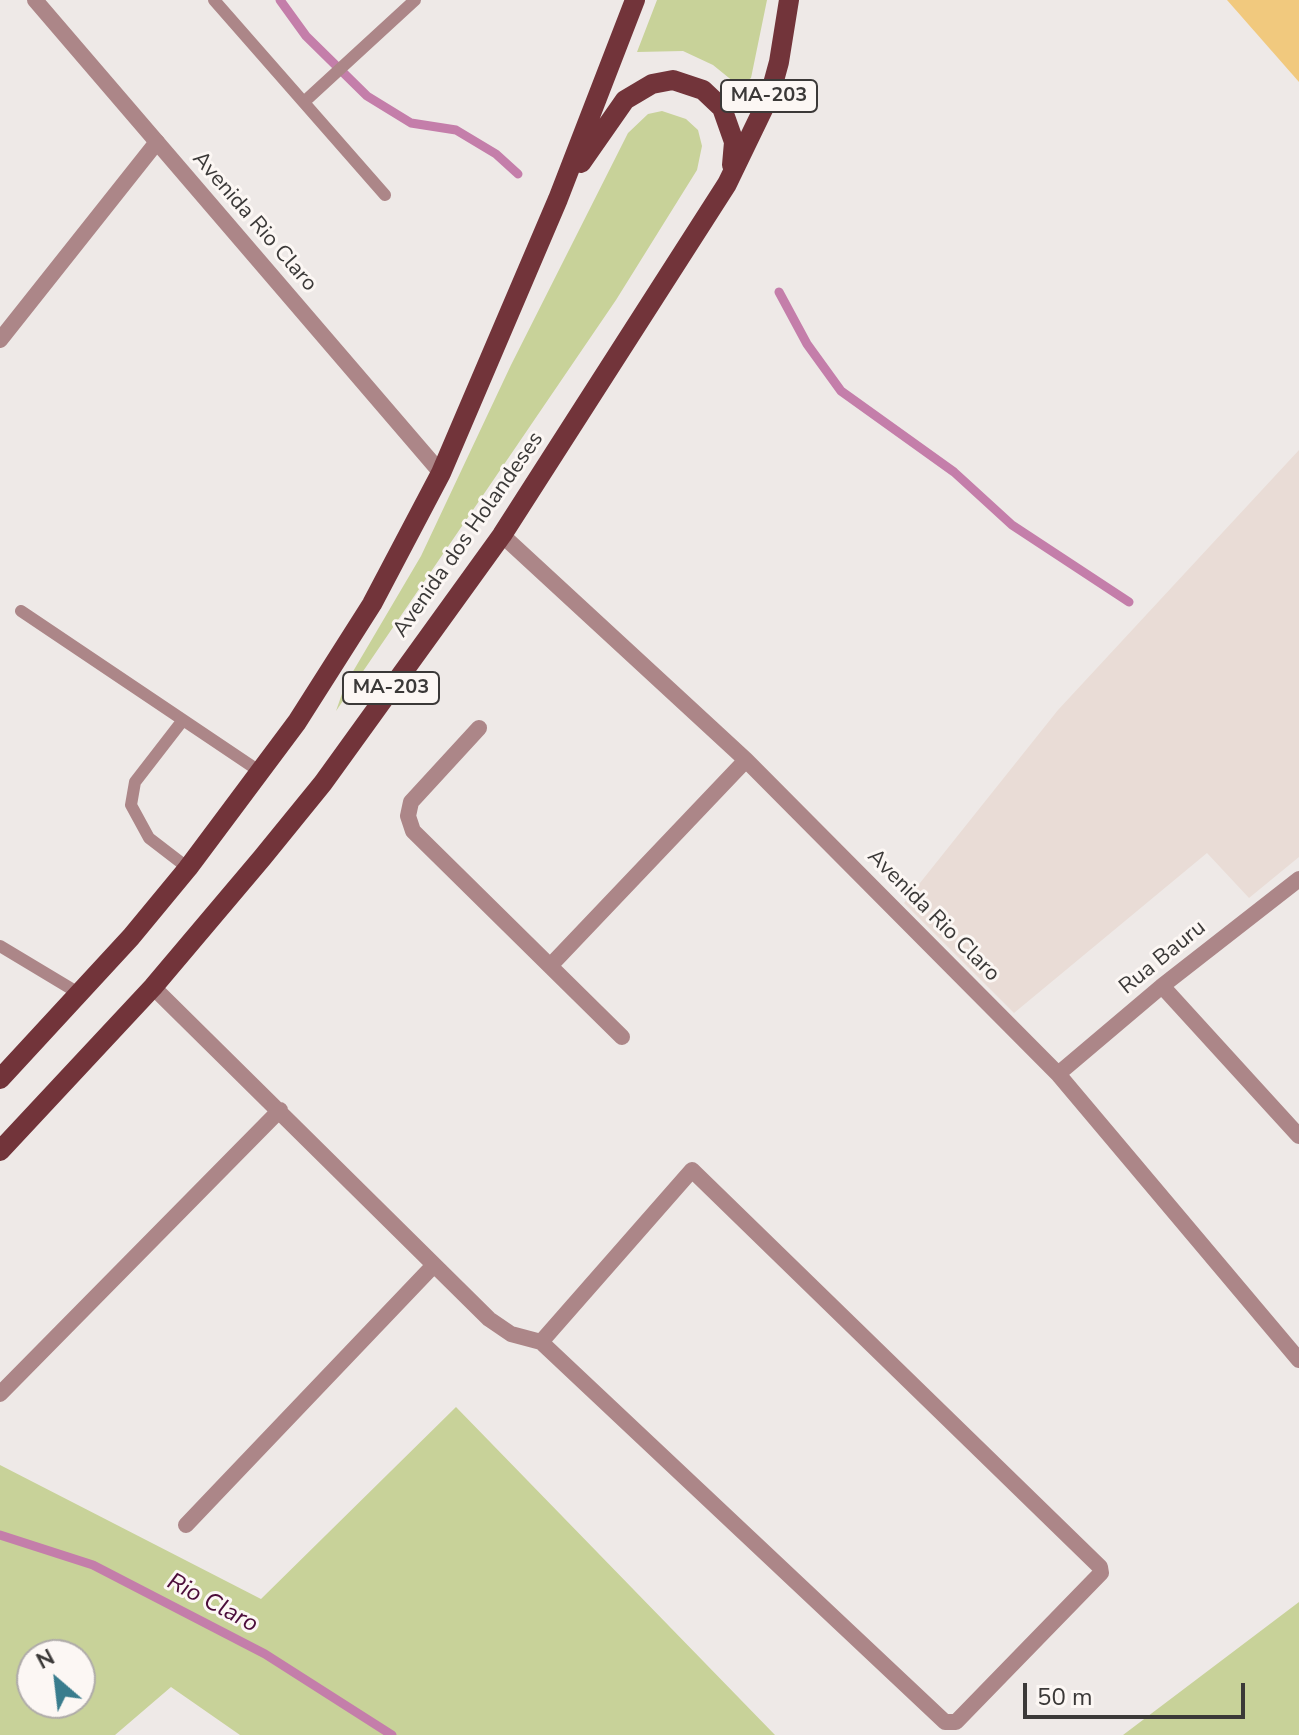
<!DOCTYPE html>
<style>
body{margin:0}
#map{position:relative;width:1299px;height:1735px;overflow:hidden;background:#eee9e7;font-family:"Nunito Sans",sans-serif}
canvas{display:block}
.north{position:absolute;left:16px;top:1639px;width:80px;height:80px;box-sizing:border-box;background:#fcf7f4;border:2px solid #afaba9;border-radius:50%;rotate:332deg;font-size:22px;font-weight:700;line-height:32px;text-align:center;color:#3b3938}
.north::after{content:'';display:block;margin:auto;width:28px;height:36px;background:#397c8d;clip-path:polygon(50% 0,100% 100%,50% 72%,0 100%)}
.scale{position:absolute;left:1023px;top:1683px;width:222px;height:36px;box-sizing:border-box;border:4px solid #3b3938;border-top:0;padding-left:10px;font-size:24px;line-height:28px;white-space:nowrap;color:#3b3938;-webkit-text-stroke:6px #fcf7f4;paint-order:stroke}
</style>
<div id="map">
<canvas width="1299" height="1735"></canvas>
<div class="north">N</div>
<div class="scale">50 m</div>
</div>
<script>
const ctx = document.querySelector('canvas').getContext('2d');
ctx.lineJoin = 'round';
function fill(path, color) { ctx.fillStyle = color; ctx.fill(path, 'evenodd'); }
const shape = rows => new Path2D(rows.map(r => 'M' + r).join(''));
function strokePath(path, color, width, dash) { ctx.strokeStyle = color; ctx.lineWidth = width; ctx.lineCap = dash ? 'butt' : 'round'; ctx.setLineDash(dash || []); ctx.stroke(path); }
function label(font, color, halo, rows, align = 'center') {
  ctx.font = font + ' "Nunito Sans",sans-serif'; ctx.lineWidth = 6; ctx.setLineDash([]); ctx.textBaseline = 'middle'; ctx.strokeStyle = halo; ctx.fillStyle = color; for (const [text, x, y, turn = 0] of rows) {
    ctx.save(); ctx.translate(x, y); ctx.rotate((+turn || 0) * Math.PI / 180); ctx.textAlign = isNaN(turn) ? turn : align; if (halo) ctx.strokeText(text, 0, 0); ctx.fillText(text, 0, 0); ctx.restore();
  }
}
fill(shape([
 [1299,450,1299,857,1249,898,1207,853,1014,1013,904,903,1058,710]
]), '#e9dcd6');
fill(shape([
 [657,0,767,0,751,78,741,85,734,82,713,65,683,51,637,52],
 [662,111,686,119,698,130,702,146,697,170,616,300,336,711,345,685,421,556,511,365,628,133,648,114],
 [456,1407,775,1735,240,1735,171,1687,115,1735,0,1735,0,1465,261,1599],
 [32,1655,80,1655,80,1703,32,1703],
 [1299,1602,1299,1735,1123,1735]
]), '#c8d299');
strokePath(shape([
 [280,0,306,36,367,96,411,123,456,130,496,154,518,174],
 [779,292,807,344,841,391,954,472,1012,525,1129,602],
 [0,1535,93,1565,265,1654,392,1735]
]), '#c47eaa', 9);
fill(shape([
 [1227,0,1299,0,1299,82]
]), '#f1c97e');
strokePath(shape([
 [214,0,385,195],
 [304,102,415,0],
 [21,611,262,773],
 [183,720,135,782,131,805,149,838,188,868],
 [0,946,80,994]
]), '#ac8688', 12);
strokePath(shape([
 [0,340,157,142],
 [502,535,746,760,1058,1074,1299,1360],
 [479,728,411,802,408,816,413,831,622,1037],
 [550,966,746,760],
 [1162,986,1299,1136],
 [153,987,489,1319,511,1334,541,1342,945,1722,956,1722,1101,1573,1100,1567,692,1170,541,1342],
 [1058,1074,1162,986,1299,879],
 [0,1394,280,1110],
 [186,1525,434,1265]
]), '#ac8688', 16);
strokePath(shape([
 [35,0,441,473]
]), '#ac8688', 16);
strokePath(shape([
 [581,163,625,100,652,84,673,80,703,90,722,108,734,142,732,165],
 [0,1079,131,937,188,868,297,722,372,604,441,473,558,199,635,0],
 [0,1151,153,987,262,858,323,783,502,535,727,184,770,95,779,62,789,0]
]), '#72343a', 20);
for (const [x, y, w] of [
 [769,96,96],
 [391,688,96]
]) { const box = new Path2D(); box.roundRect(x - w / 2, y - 16, w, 32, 6); ctx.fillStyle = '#fcf7f4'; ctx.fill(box); strokePath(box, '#3b3938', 2); }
label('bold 20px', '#3b3938', null, [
 ["MA-203",769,96],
 ["MA-203",391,688]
]);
label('22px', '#3b3938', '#fcf7f4', [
 ["Avenida Rio Claro",254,222,49],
 ["Avenida dos Holandeses",469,535,-55],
 ["Avenida Rio Claro",933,916,45],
 ["Rua Bauru",1163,958,-39]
]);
label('italic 24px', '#4c0d3a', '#fcf7f4', [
 ["Rio Claro",212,1604,28]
]);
</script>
